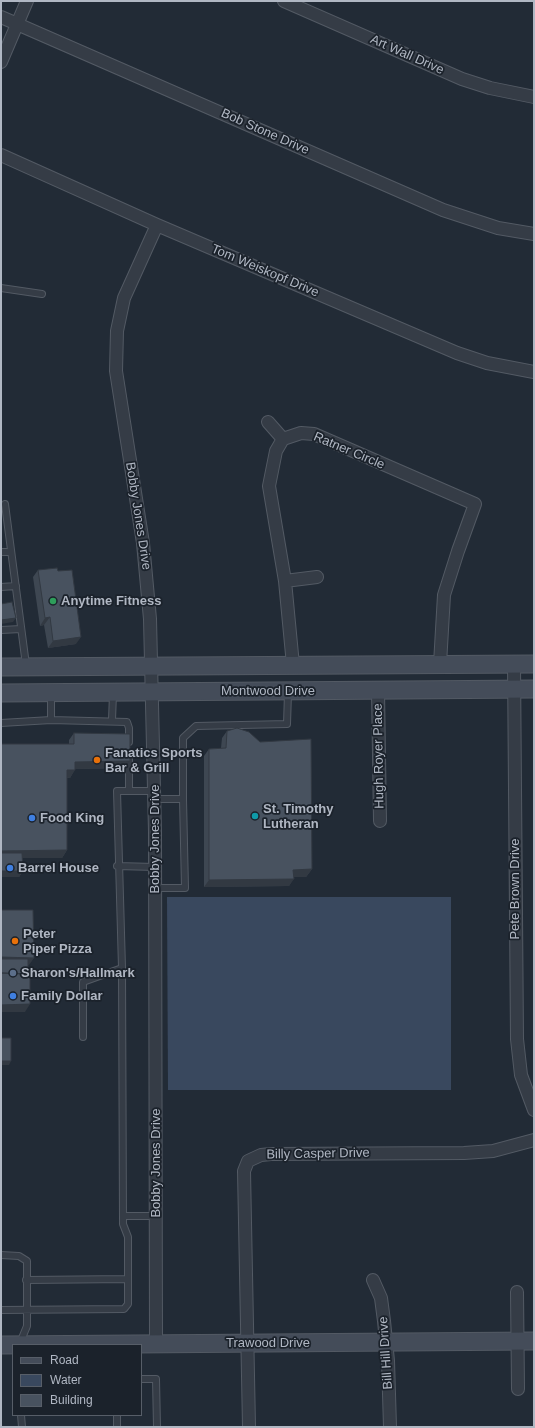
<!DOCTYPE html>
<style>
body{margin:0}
#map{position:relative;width:535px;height:1428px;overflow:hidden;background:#222b36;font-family:Arial,sans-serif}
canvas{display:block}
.frame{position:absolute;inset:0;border:2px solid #b0b7c3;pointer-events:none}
.legend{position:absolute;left:12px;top:1344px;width:130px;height:72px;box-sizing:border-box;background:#1b222b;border:1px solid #575e68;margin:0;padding:5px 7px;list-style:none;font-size:12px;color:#b0b7c3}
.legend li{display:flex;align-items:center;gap:8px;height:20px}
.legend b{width:20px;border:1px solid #575e68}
</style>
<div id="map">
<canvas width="535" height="1428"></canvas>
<div class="frame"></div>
<ul class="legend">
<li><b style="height:5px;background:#444c59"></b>Road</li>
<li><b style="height:11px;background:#39485e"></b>Water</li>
<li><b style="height:11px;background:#48525f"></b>Building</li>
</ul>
</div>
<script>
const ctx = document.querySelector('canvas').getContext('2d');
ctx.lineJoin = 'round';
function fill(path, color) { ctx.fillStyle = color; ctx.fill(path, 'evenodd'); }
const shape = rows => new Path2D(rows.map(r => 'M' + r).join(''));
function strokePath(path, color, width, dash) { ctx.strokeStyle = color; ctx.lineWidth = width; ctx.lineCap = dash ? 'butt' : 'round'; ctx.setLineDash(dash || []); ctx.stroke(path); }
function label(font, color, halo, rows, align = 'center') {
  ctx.font = font + ' Arial,sans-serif'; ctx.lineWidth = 3.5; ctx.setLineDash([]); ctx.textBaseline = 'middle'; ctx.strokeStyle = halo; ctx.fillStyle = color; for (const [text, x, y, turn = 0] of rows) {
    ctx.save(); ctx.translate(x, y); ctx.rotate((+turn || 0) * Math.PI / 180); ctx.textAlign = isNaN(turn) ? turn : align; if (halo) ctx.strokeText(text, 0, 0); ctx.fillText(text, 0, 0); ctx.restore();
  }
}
fill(shape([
 [167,897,451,897,451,1090,168,1090]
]), '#39485e');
const lane = shape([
 [1,288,42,294],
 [5,504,26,665],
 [1,552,11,552],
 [1,587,16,586],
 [1,630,21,629],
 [51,694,51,720],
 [112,720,113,694],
 [1,723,51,720,127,722,129,728,129,742],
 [129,791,129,755],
 [155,799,183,799,183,738,196,726,287,724,288,693],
 [117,866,155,867],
 [155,888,185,888,183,799],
 [122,968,117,791,155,791],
 [83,1037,83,982,122,968,123,1224,128,1237,128,1279],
 [123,1216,156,1216],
 [1,1255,19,1256,27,1261,27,1326,20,1343],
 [1,1310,124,1309,128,1304,128,1279,26,1280],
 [141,1379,156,1379,157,1427],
 [21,1415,22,1427],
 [117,1415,117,1427]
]);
const street = shape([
 [284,1,462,79,490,88,534,97],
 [1,17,443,210,498,228,534,234],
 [1,62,27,1],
 [1,155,157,225,457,353,487,363,534,372],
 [268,422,283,439],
 [285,581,317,577],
 [514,664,517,1039,521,1075,534,1110],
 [293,665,285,581,269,486,276,451,283,439,301,433,314,434,475,504,458,551,444,595,440,664],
 [378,691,380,821],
 [373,1280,381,1298,384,1321,388,1361,390,1427],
 [517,1292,518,1389],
 [156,1344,155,832,150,619,143,543,116,371,117,331,124,298,157,225],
 [249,1427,244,1171,248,1161,261,1155,271,1154,464,1153,493,1151,534,1140]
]);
const secondary = shape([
 [1,667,534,664],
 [1,693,534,689],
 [1,1345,534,1341]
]);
strokePath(lane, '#535a64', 8);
strokePath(street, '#535a64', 14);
strokePath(secondary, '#535a64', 19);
strokePath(lane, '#353c46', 6);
strokePath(street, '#353c46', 12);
strokePath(secondary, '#444c59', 17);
fill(shape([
 [38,570,76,644,48,648,44,625,40,626,33,577],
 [227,731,312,869,306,877,294,877,289,886,204,887,204,756,209,749,221,748,222,738],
 [74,733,125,768,75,769,70,778,67,778,67,850,62,858,22,858,23,871,19,877,1,877,69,744,69,740]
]), '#3e4752');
fill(shape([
 [50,617,44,625,40,626,45,618],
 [16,618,13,622,1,624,1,620],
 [81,637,76,644,48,648,53,641],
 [130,761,125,768,70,769,75,762],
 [67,770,75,770,70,778,62,777],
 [67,850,62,858,1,858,1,851],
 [312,869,306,877,288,877,293,870],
 [1,871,23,871,19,877,1,877],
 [294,879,289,886,204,887,209,880],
 [1,957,34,958,29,965,1,965],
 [30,1004,25,1012,1,1012,1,1005],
 [1,1061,11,1061,9,1065,1,1065]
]), '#323942');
const building = shape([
 [57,568,58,571,72,570,81,637,53,641,50,617,45,618,38,570,57,568],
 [12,602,16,618,1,620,1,604,12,602],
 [237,728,249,732,260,742,311,739,312,869,293,870,294,879,209,880,209,749,226,748,227,731,237,728],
 [74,733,130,734,130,761,75,762,75,770,67,770,67,850,1,851,1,744,74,744,74,733],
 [1,853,22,853,23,871,1,871,1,853],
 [1,910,33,910,34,958,1,957,1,910],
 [1,959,28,959,28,974,1,973,1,959],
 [1,973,30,974,30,1004,1,1005,1,973],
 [1,1038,11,1038,11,1061,1,1061,1,1038]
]);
fill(building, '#48525f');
strokePath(building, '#323942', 1);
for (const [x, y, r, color] of [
 [53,601,4,"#2e9e5b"],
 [97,760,4,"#e8710a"],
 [255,816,4,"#0f9aa8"],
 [32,818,4,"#3f7fe0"],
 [10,868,4,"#3f7fe0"],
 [15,941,4,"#e8710a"],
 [13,973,4,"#5c6f8a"],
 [13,996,4,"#3f7fe0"]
]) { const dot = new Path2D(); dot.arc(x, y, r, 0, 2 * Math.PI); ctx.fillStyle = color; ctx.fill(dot); strokePath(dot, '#1b222b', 1.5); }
label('13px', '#b0b7c3', '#1b222b', [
 ["Art Wall Drive",407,55,24],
 ["Bob Stone Drive",265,132,24],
 ["Tom Weiskopf Drive",265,271,23],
 ["Ratner Circle",349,451,23],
 ["Bobby Jones Drive",138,516,81],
 ["Montwood Drive",268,691],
 ["Hugh Royer Place",379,756,-91],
 ["Bobby Jones Drive",155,839,-90],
 ["Pete Brown Drive",515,889,-90],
 ["Billy Casper Drive",318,1154,-1],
 ["Bobby Jones Drive",156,1163,-90],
 ["Trawood Drive",268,1343],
 ["Bill Hill Drive",386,1353,-94]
]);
label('bold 13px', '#b0b7c3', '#1b222b', [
 ["Anytime Fitness",61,601],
 ["Fanatics Sports",105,753],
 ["Bar & Grill",105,768],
 ["St. Timothy",263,809],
 ["Lutheran",263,824],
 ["Food King",40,818],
 ["Barrel House",18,868],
 ["Peter",23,934],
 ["Piper Pizza",23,949],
 ["Sharon's/Hallmark",21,973],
 ["Family Dollar",21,996]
], 'left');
</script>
